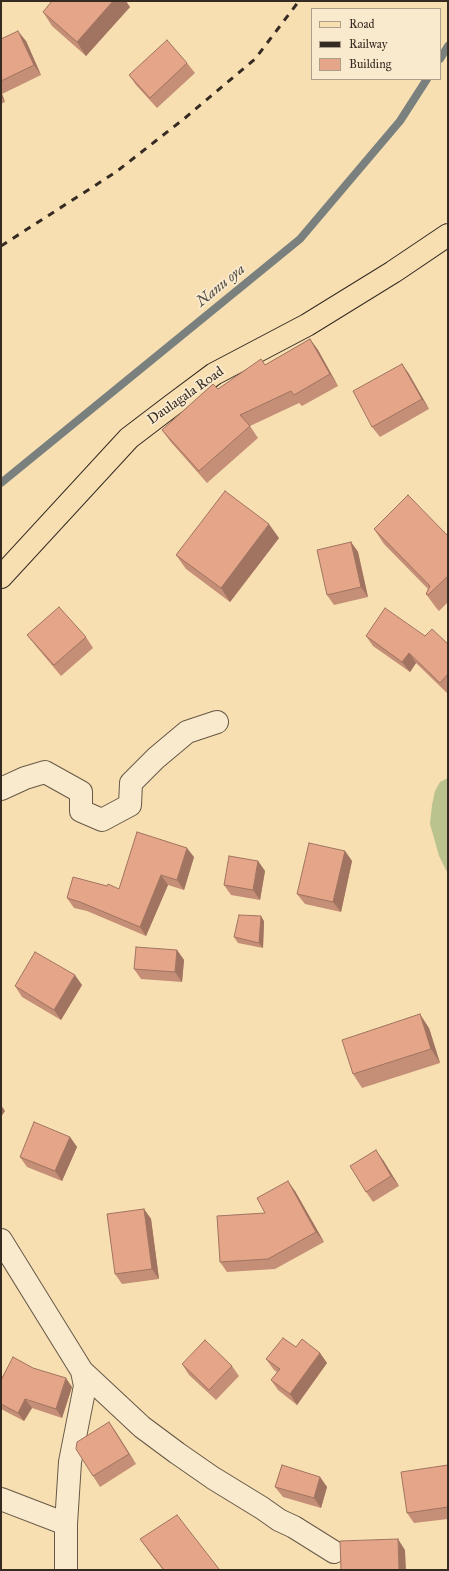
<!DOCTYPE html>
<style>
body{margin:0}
#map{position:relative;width:449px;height:1571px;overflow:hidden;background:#f8dfb2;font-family:"IM FELL Great Primer",serif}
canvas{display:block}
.frame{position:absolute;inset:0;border:2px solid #362b23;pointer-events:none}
.legend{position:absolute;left:311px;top:8px;width:130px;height:72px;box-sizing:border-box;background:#faeacd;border:1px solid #ac9e89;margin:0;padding:5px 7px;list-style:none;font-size:12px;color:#362b23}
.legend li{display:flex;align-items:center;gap:8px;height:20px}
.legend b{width:20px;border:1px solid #ac9e89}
</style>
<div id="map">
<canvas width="449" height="1571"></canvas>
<div class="frame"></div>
<ul class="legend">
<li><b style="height:5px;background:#f8dfb2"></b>Road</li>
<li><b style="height:5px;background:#362b23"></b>Railway</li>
<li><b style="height:11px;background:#e5a589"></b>Building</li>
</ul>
</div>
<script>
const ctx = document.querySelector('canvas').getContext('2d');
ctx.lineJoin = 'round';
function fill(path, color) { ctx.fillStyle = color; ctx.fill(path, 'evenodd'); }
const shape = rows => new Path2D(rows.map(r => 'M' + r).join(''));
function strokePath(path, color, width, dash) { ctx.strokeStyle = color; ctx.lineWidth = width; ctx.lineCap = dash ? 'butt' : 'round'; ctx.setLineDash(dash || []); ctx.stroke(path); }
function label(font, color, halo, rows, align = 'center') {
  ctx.font = font + ' "IM FELL Great Primer",serif'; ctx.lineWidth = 3.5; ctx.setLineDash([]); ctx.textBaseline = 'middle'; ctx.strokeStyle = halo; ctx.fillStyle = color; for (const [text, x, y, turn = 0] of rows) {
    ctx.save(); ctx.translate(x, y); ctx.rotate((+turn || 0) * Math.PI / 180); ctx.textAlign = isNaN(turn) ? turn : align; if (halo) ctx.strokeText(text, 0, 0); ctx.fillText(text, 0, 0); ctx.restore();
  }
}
fill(shape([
 [448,778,448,874,439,856,430,824,432,805,435,791,440,782]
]), '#bac28e');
strokePath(shape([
 [440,59,448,46],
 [1,483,300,239,400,121,427,79]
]), '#79807d', 8);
const minor = shape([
 [1,789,25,778,45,772,81,792,81,811,102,820,130,805,131,783,156,758,187,732,217,722],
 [1,1240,82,1371,85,1386,70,1462,66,1524,1,1499],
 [82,1371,142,1427,177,1453,213,1478,262,1508,279,1520,294,1527,334,1552],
 [66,1524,66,1570]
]);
const primary = shape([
 [1,577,129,438,171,406,214,374,307,325,393,272,448,235]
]);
strokePath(minor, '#665847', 24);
strokePath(primary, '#362b23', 24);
strokePath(minor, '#faeacd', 22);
strokePath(primary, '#f8dfb2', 22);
strokePath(shape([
 [1,246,116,172,185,118,255,59,299,1]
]), '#362b23', 3, [7, 7]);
fill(shape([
 [130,7,86,56,52,26,43,12],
 [1,39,26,41,41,75,2,94,5,102,1,104],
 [187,63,195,73,157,108,136,85,129,75],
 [310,339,318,350,338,386,302,406,299,403,250,426,258,438,207,483,170,441,162,430,218,389,265,365],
 [402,364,409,374,429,409,380,437,372,427],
 [374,529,448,536,448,602,439,611,437,609,426,594,428,589,384,544],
 [279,538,230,602,186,569,176,555],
 [351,542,358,552,368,597,334,605,327,595],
 [27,635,86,637,93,648,61,676,35,645],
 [366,636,448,644,448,692,447,693,416,663,410,672,373,646],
 [345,851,352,861,341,912,305,904,297,894],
 [194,857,184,890,168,885,146,936,87,911,74,908,67,898,119,889],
 [258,861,265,871,260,900,231,895,224,885],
 [264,921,263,948,238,943,234,937],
 [177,950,184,960,182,982,141,979,134,969],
 [82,985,61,1020,22,997,15,986],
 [429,1028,440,1063,362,1088,353,1074],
 [70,1137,77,1147,62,1181,27,1167,20,1157],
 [383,1160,399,1186,373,1202,366,1192],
 [295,1191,324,1242,275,1269,227,1272,220,1262,265,1213],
 [144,1209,151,1219,159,1279,122,1284,115,1274],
 [296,1347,320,1353,327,1363,297,1405,278,1390,271,1380,277,1372,274,1370,266,1359],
 [182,1364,232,1366,239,1376,216,1400,189,1375],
 [33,1368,72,1387,62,1418,32,1408,24,1421,1,1409,1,1380],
 [109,1422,136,1464,100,1487,93,1476],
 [448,1465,448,1519,414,1523,407,1513],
 [320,1477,327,1487,321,1508,283,1497,275,1487],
 [140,1539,220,1570,163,1570,150,1553]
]), '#c58e76');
fill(shape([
 [113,1,126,1,130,7,86,56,77,42],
 [18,31,26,41,41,75,34,65],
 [1,92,2,94,5,102,1,96],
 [310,339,318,350,338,386,330,374],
 [402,364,409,374,429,409,422,399],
 [269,524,279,538,230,602,221,588],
 [351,542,358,552,368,597,361,587],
 [409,653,416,663,410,672,402,662],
 [187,848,194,857,184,890,177,880],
 [345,851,352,861,341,912,333,902],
 [258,861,265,871,260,900,253,890],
 [161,875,168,885,146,936,140,927],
 [261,916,264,921,263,948,259,943],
 [177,950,184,960,182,982,175,972],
 [75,975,82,985,61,1020,54,1010],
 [420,1014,429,1028,440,1063,431,1049],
 [1,1105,5,1111,1,1117],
 [70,1137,77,1147,62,1181,55,1171],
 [376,1150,383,1160,399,1186,391,1176],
 [288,1181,295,1191,324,1242,316,1232],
 [144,1209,151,1219,159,1279,152,1269],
 [320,1353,327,1363,297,1405,290,1394],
 [66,1378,72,1387,62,1418,56,1409],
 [25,1399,32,1408,24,1421,18,1413],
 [109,1422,116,1432,136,1464,129,1454],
 [320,1477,327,1487,321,1508,314,1498],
 [398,1539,405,1550,406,1570,399,1570]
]), '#a07460');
const building = shape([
 [52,1,113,1,77,42,43,12,52,1],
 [18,31,34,65,1,81,1,39,18,31],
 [167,40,187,63,150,98,129,75,167,40],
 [310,339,330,374,294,395,291,391,240,415,250,426,199,471,162,430,213,384,218,389,261,359,265,365,310,339],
 [402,364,422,399,372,427,353,391,402,364],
 [225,491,269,524,221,588,176,555,225,491],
 [408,495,448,536,448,576,428,595,426,594,430,586,374,529,408,495],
 [351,542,361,587,327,595,317,550,351,542],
 [59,607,86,637,54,665,27,635,59,607],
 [385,608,425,636,432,629,448,644,448,674,440,683,409,653,402,662,366,636,385,608],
 [137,832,187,848,177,880,161,875,140,927,80,902,67,898,73,877,107,886,108,884,119,889,137,832],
 [309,843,345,851,333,902,297,894,309,843],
 [229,856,258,861,253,890,224,885,229,856],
 [239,915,261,916,259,943,234,937,239,915],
 [136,947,177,950,175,972,134,969,136,947],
 [35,952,75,975,54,1010,15,986,35,952],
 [420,1014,431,1049,353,1074,342,1040,420,1014],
 [34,1122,70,1137,55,1171,20,1157,34,1122],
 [376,1150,391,1176,366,1192,350,1166,376,1150],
 [288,1181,316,1232,268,1259,220,1262,217,1216,265,1213,257,1198,288,1181],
 [144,1209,152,1269,115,1274,107,1214,144,1209],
 [283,1338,296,1347,302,1339,320,1353,290,1394,271,1380,280,1369,266,1359,283,1338],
 [205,1340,232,1366,209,1390,182,1364,205,1340],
 [13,1357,33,1368,66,1378,56,1409,25,1399,18,1413,1,1404,1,1380,13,1357],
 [109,1422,129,1454,93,1476,76,1449,77,1442,109,1422],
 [282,1465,320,1477,314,1498,275,1487,282,1465],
 [448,1465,448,1507,407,1513,401,1472,448,1465],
 [177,1515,219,1569,218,1570,164,1570,140,1539,177,1515],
 [398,1539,399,1570,341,1570,340,1541,398,1539]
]);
fill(building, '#e5a589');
strokePath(building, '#a07460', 1);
label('14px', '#362b23', '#faeacd', [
 ["Daulagala Road",186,396,-35]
]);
label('italic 15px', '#524e48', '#faeacd', [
 ["Nanu oya",221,286,-39]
]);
</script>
